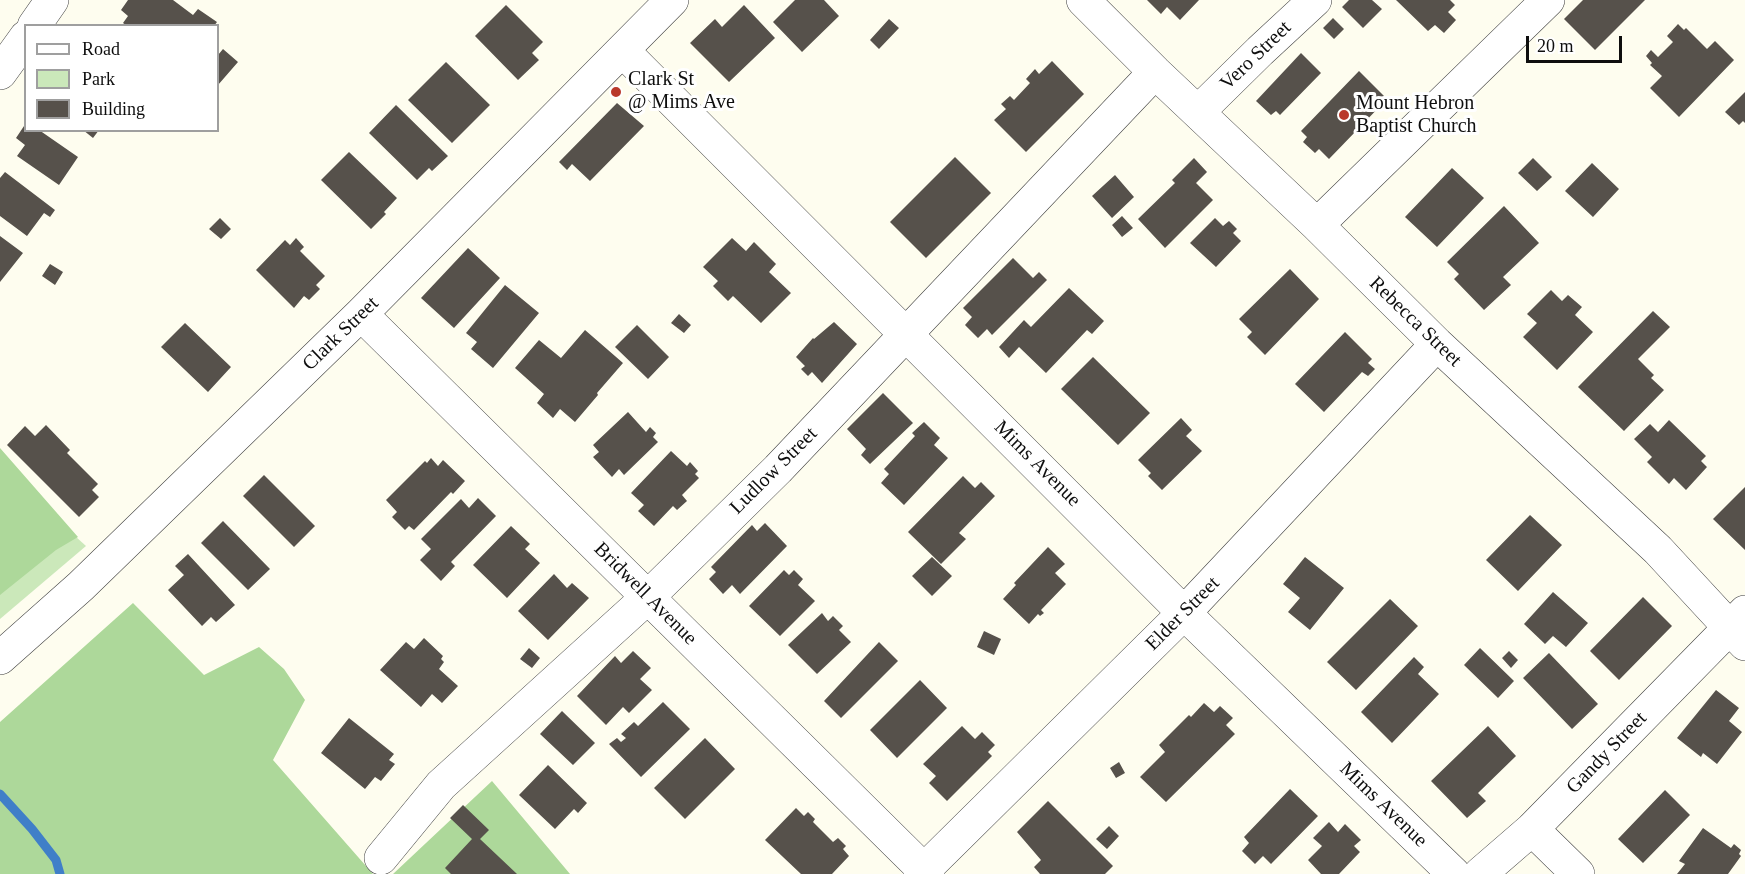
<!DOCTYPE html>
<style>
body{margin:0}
#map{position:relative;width:1745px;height:874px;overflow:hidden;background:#fefdef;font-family:"Times New Roman",serif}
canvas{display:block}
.legend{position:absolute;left:24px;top:24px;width:195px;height:108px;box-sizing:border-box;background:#fff;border:2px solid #9f9f9f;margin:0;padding:8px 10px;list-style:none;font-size:18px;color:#0e0e0e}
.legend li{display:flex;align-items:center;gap:12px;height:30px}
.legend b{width:30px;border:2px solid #9f9f9f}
.scale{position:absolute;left:1526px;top:36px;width:96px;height:27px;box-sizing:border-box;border:3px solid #0e0e0e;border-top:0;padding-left:8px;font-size:18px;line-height:21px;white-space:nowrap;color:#0e0e0e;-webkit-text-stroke:4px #fff;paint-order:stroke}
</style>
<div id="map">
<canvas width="1745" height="874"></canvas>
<ul class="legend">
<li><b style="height:8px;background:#fff"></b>Road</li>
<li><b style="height:16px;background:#cbe8ba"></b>Park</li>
<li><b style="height:16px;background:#56514b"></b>Building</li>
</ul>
<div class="scale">20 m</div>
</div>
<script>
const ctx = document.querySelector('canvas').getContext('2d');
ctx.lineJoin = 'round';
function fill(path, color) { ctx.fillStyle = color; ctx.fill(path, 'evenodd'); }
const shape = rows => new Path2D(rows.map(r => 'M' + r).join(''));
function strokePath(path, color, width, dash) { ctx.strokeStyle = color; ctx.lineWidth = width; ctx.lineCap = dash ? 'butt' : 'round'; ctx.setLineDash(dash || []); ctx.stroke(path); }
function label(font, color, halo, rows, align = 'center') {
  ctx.font = font + ' "Times New Roman",serif'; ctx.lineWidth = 6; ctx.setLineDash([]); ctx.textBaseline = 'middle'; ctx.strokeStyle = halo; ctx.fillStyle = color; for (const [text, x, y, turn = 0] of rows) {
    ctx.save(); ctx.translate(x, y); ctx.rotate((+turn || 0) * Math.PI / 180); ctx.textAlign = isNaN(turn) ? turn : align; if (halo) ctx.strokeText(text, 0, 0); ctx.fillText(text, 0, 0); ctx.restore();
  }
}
fill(shape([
 [0,468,86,546,0,619]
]), '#cbe8ba');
fill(shape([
 [0,448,78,537,56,550,0,595],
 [133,603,204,675,259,647,284,669,305,700,273,760,373,874,0,874,0,722],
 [492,781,570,874,393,874]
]), '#add89a');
strokePath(shape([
 [0,794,32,829,56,860,60,874]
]), '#407fc8', 9);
fill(shape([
 [128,0,173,0,193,15,198,9,217,22,214,26,127,26,123,23,128,16,121,10],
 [795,0,824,0,839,16,802,52,773,22],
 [1147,0,1199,0,1180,20,1167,7,1161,14],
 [1349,0,1372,0,1382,9,1363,28,1342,7],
 [1396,0,1450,0,1455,5,1448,12,1456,20,1444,33,1435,25,1428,31],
 [1583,0,1645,0,1595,50,1564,19],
 [506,5,543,42,532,53,539,60,518,80,475,36],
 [744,5,775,38,729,82,690,43,715,19,722,27],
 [1333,18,1344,29,1334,39,1323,28],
 [889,19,899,28,879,49,870,40],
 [1678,24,1684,30,1686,28,1707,49,1715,41,1734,60,1679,117,1650,88,1662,76,1650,65,1652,63,1646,56,1651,50,1658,57,1673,42,1667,36],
 [223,49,238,62,218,85,218,55],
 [1301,53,1321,73,1280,115,1276,111,1271,115,1256,101],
 [1052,61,1084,94,1026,152,994,120,1006,109,1001,104,1010,96,1014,100,1030,83,1026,79,1035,69,1039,74],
 [446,62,490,105,452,143,408,100],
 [1359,71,1387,99,1329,159,1319,149,1315,153,1303,142,1307,137,1301,131],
 [1745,92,1745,123,1743,121,1739,125,1725,112],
 [617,103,644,126,590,181,572,164,567,170,559,162],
 [396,105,448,156,432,171,429,168,417,180,369,133],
 [26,123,26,130,39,130,78,157,59,185,17,156,25,145,16,138],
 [83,130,99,130,93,138],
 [349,152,397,198,384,212,386,214,371,229,321,180],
 [955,157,991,193,926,258,890,222],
 [1194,158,1207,172,1196,183,1213,200,1165,248,1138,219,1175,183,1172,180],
 [1533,158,1552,177,1537,191,1518,173],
 [1592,163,1619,189,1593,217,1565,191],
 [1452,168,1484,198,1437,247,1405,217],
 [5,172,55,210,50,217,44,213,27,236,0,216,0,178],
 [1115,175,1134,197,1112,218,1092,196],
 [1504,206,1539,243,1503,277,1511,285,1484,310,1454,279,1459,274,1447,262],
 [1122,216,1133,228,1122,237,1112,225],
 [220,218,231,229,221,239,209,229],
 [1215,218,1223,226,1229,221,1237,229,1233,233,1241,241,1216,267,1190,243],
 [0,236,23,253,0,282],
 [296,238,304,247,300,251,325,276,316,285,320,289,309,300,304,296,294,308,256,270,285,240,290,245],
 [732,238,746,251,754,242,776,264,769,272,791,293,761,323,733,296,728,301,713,286,718,281,703,267],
 [468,248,500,278,454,328,421,298],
 [1013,258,1033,278,1039,272,1047,280,992,335,987,329,978,338,965,325,972,317,963,308],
 [50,264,63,272,55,285,42,276],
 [1290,269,1319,299,1265,355,1247,337,1252,332,1239,319],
 [505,285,539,313,493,368,471,349,477,342,466,333],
 [1069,288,1104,321,1092,334,1087,330,1046,373,1019,347,1009,358,999,347,1024,320,1031,327],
 [1551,290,1562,301,1568,295,1582,307,1575,315,1593,332,1557,370,1523,337,1537,323,1527,314],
 [1653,311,1670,327,1638,359,1654,375,1651,378,1664,390,1624,431,1578,387],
 [679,314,691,325,684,333,671,323],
 [834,322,857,344,822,383,812,372,808,376,801,369,805,366,796,357,813,338,814,339],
 [185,323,231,367,208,392,161,347],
 [637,325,669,357,648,379,615,347],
 [585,330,623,363,597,393,598,395,575,422,560,409,553,418,537,403,544,394,515,368,539,340,561,358],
 [1345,332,1372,359,1368,363,1375,369,1368,376,1362,372,1324,412,1295,384],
 [1093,357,1150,413,1118,445,1061,389],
 [883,393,913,423,870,464,861,455,866,449,847,429],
 [628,412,646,432,650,427,656,433,653,437,658,442,624,475,619,469,612,477,593,457,599,452,593,445],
 [1181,418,1192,430,1186,436,1202,451,1162,490,1148,476,1151,473,1138,460],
 [1669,420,1706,456,1701,461,1707,467,1686,490,1674,478,1669,484,1647,462,1652,457,1634,439,1650,424,1658,432],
 [924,422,940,438,934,445,948,458,904,505,881,483,889,474,884,469,915,436,912,433],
 [46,425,70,450,67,453,98,484,92,490,99,497,79,517,7,445,25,426,35,436],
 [671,451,687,466,690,462,698,471,695,474,699,478,682,495,687,501,677,510,673,506,654,526,638,511,644,505,631,493],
 [431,458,438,466,443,460,465,481,453,494,451,492,414,530,409,526,405,530,392,517,397,512,386,500,425,461,427,463],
 [264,475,315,526,294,547,243,496],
 [963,476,975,488,981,482,995,496,959,533,966,539,941,564,908,532],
 [1745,487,1745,550,1713,519],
 [478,498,496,516,451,562,455,566,441,581,420,560,431,549,421,539,461,499,469,508],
 [1530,515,1562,545,1518,591,1486,560],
 [223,521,270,569,248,590,201,543],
 [765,523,787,546,740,594,732,585,723,594,709,579,716,572,711,567,752,525,757,531],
 [511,526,530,544,525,549,540,563,507,598,473,565],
 [1048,547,1065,564,1055,573,1066,584,1041,610,1044,613,1040,616,1038,614,1029,624,1003,599,1016,585,1014,583],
 [188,554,235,605,216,622,211,617,202,626,168,590,184,575,175,566],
 [932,557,952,576,932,596,912,576],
 [1305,557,1344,588,1310,630,1288,612,1300,598,1283,584],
 [784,570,789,575,794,570,803,579,798,585,815,601,780,636,749,606],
 [554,574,567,588,572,583,589,598,548,640,518,611],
 [1553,592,1588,623,1566,647,1553,636,1545,644,1524,624],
 [1643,597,1672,626,1619,680,1590,651],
 [1390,599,1418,626,1356,690,1327,662],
 [822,613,828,621,833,616,843,626,839,630,851,642,817,674,788,645],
 [984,631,1001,639,994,655,977,647],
 [424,638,443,656,441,659,444,662,439,669,458,686,442,703,432,694,421,707,380,670,406,642,414,649],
 [879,642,898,661,841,718,824,701],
 [529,648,540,658,532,668,520,659],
 [1480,648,1514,681,1498,698,1464,665],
 [633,651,651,668,640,679,652,690,629,713,623,707,606,725,577,696,615,656,621,663],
 [1509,651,1518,660,1511,668,1502,658],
 [1549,653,1598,704,1572,729,1523,678],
 [1414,657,1424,667,1418,674,1439,694,1392,743,1361,712],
 [920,680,947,708,897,758,870,730],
 [1716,690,1739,708,1729,721,1742,732,1717,764,1703,753,1701,757,1677,738],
 [663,702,690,729,641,777,609,744,617,738,621,742,626,738,621,734,634,722,638,726],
 [1204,703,1214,712,1220,706,1233,718,1226,725,1235,734,1166,802,1140,777,1165,752,1159,745,1189,715,1191,717],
 [562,711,595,743,573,765,540,734],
 [349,718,394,754,389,760,395,764,381,781,375,777,365,789,321,753],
 [962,726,975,739,982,732,995,745,988,752,992,756,947,801,929,783,936,776,923,764],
 [1488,726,1516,756,1478,793,1486,801,1467,818,1431,781],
 [705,738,735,769,685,819,654,788],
 [1119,762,1125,773,1116,778,1110,768],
 [548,765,587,803,578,813,574,809,555,829,519,795],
 [1290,789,1318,816,1271,864,1263,856,1255,864,1242,851,1249,843,1244,837],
 [1665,790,1690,815,1643,863,1618,839],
 [1048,801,1113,866,1105,874,1040,874,1034,867,1041,860,1017,832],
 [463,805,489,830,480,839,517,874,451,874,445,868,472,839,450,818],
 [796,808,804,816,808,812,815,819,813,822,833,842,838,838,846,846,843,849,849,856,832,874,801,874,765,840],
 [1329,822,1338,832,1345,824,1361,840,1354,846,1360,852,1339,874,1321,874,1308,860,1322,846,1313,838],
 [1109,826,1119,836,1107,849,1096,839],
 [1703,828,1731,848,1734,844,1741,850,1739,854,1741,856,1728,874,1677,874,1685,864,1679,861]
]), '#56514b');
const minor = shape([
 [1083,0,1155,72,1317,225,1437,344,1658,550,1745,644],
 [34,26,52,0],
 [623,51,1184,613,1454,874],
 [0,73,26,37],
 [1198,112,1260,51,1315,0],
 [1317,225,1548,0],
 [361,314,928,874],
 [0,658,81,586,361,314,672,0],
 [1532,829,1578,874],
 [381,858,441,785,648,597,778,469,1155,72],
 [920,874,1184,613,1437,344],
 [1480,874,1532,829,1745,612]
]);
strokePath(minor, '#414141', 34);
strokePath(minor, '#fff', 33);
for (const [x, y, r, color] of [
 [616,92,6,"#b9382b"],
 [1344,115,6,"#b9382b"]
]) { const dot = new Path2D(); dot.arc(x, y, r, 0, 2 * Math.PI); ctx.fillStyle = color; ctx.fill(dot); strokePath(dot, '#fff', 2); }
label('20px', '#0e0e0e', '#fff', [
 ["Vero Street",1256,56,-44],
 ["Rebecca Street",1415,322,44],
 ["Clark Street",341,334,-44],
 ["Mims Avenue",1037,464,45],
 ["Ludlow Street",774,471,-45],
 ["Bridwell Avenue",645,594,45],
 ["Elder Street",1183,614,-45],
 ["Gandy Street",1607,753,-46],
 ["Mims Avenue",1383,805,44]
]);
label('20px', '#0e0e0e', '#fff', [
 ["Clark St",628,80],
 ["@ Mims Ave",628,103],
 ["Mount Hebron",1356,104],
 ["Baptist Church",1356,127]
], 'left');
</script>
